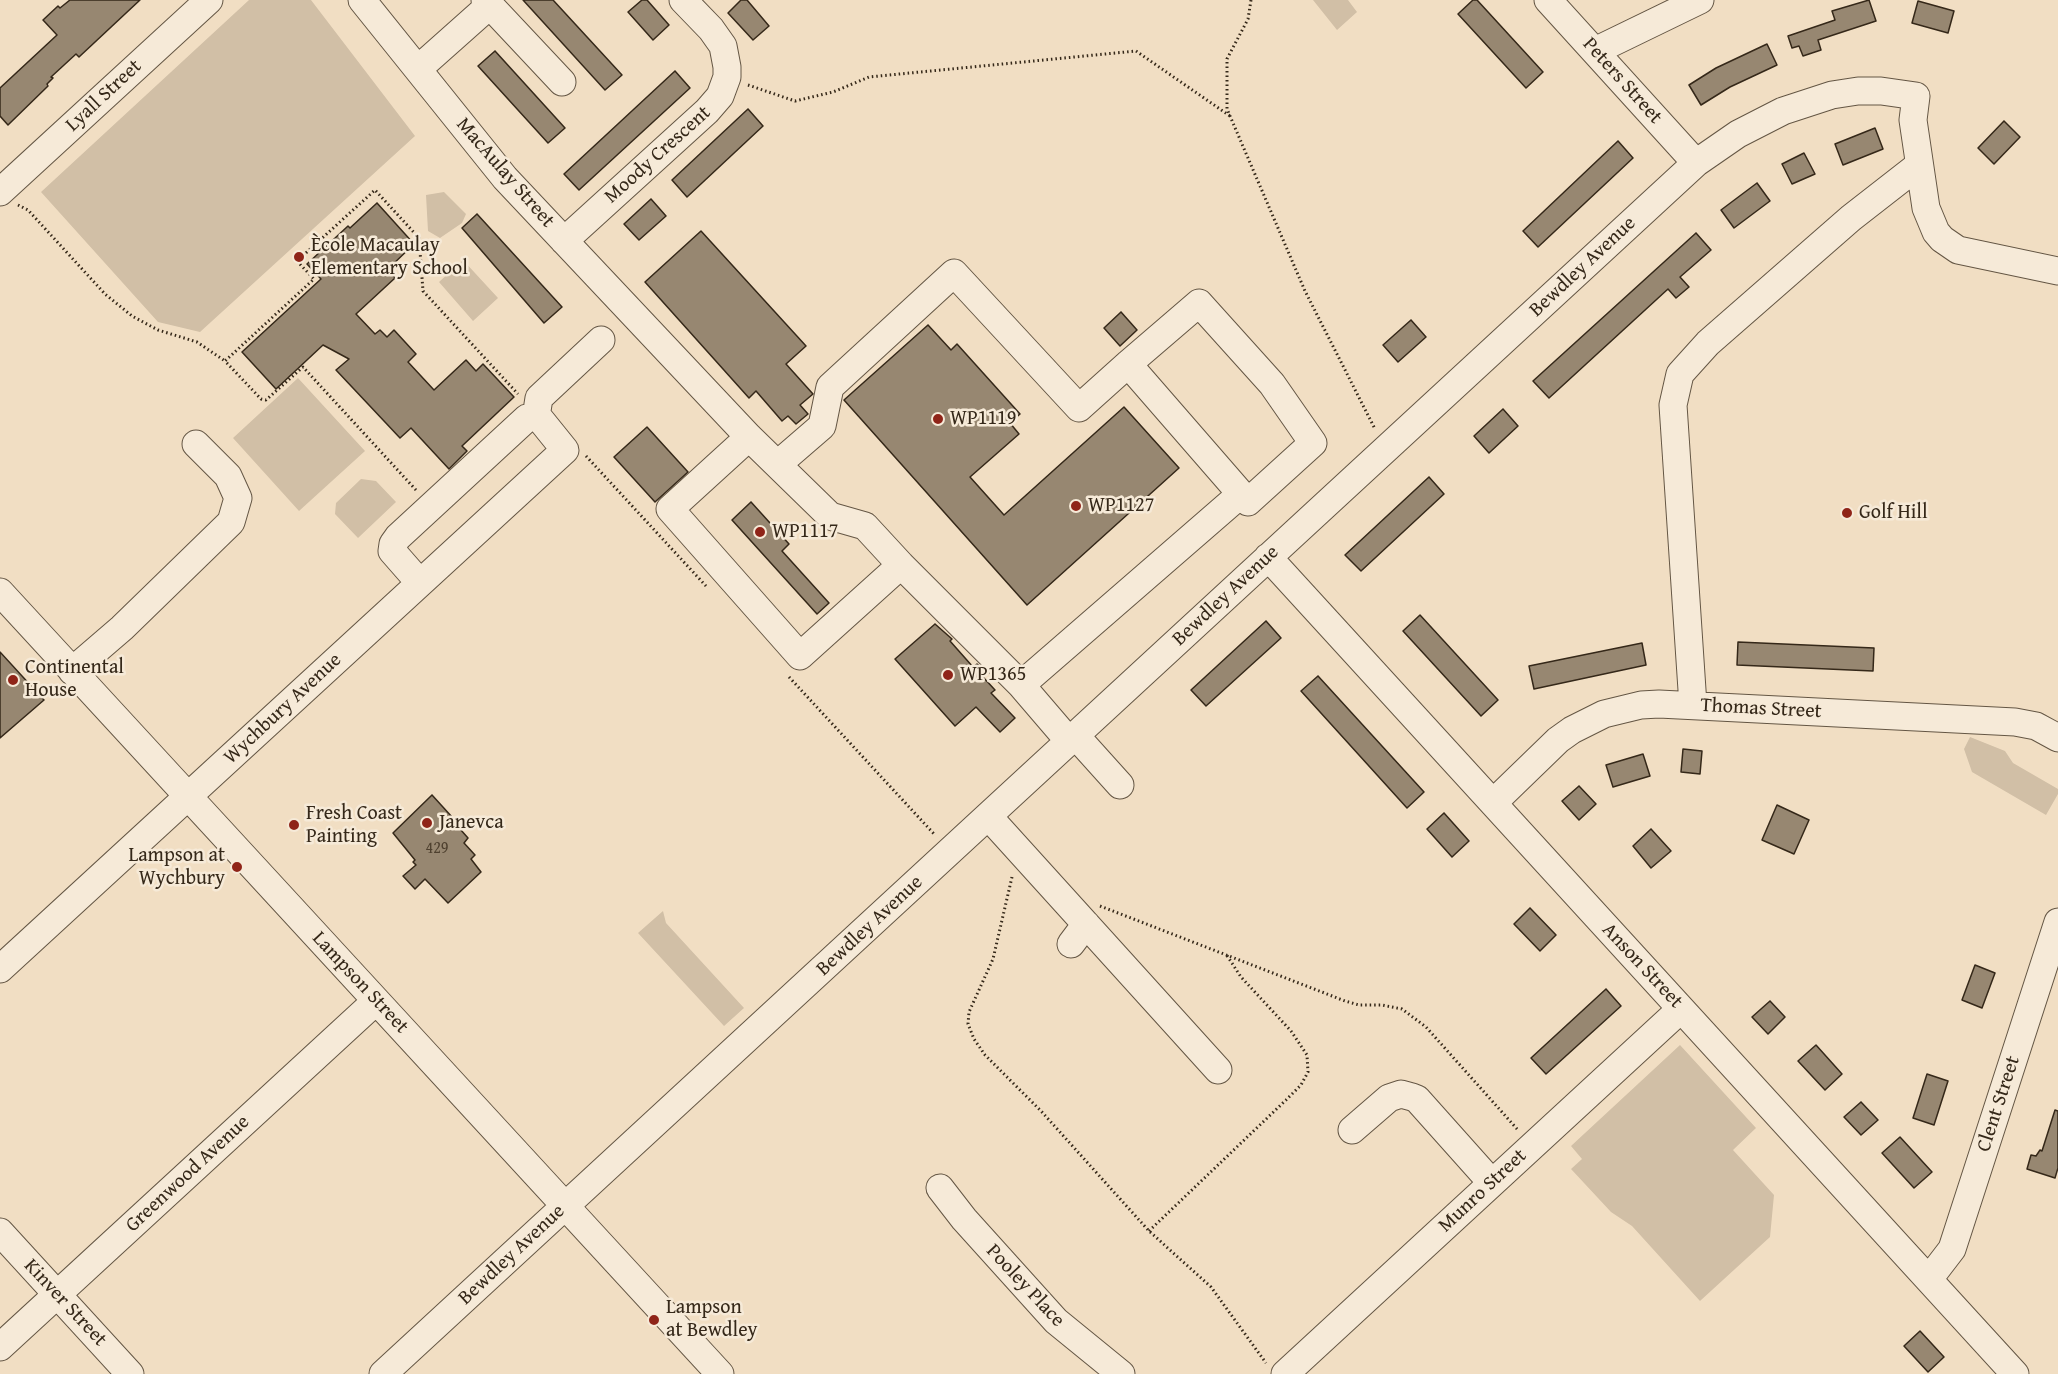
<!DOCTYPE html>
<meta charset="utf-8">
<style>
body{margin:0}
canvas{display:block;background:#f1dec3}
</style>
<canvas width="2058" height="1374"></canvas>
<script>
const ctx = document.querySelector('canvas').getContext('2d');
ctx.lineJoin = 'round';
function fill(path, color) { ctx.fillStyle = color; ctx.fill(path, 'evenodd'); }
const shape = rows => new Path2D(rows.map(r => 'M' + r).join(''));
function strokePath(path, color, width, dash) { ctx.strokeStyle = color; ctx.lineWidth = width; ctx.lineCap = dash ? 'butt' : 'round'; ctx.setLineDash(dash || []); ctx.stroke(path); }
function label(font, color, halo, rows, align = 'center') {
  ctx.font = font + ' "Gentium Book Plus",serif'; ctx.lineWidth = 5; ctx.setLineDash([]); ctx.textBaseline = 'middle'; ctx.strokeStyle = halo; ctx.fillStyle = color; for (const [text, x, y, turn = 0] of rows) {
    ctx.save(); ctx.translate(x, y); ctx.rotate((+turn || 0) * Math.PI / 180); ctx.textAlign = isNaN(turn) ? turn : align; if (halo) ctx.strokeText(text, 0, 0); ctx.fillText(text, 0, 0); ctx.restore();
  }
}
fill(shape([
 [249,0,311,0,415,136,200,332,158,322,41,192],
 [1313,0,1348,0,1357,12,1337,30],
 [444,192,466,214,462,223,440,238,428,231,426,195],
 [463,260,498,298,473,321,439,282],
 [298,378,365,451,299,511,233,438],
 [361,479,376,481,396,502,358,538,335,514,336,503],
 [1970,737,2005,751,2013,763,2058,789,2058,794,2046,815,1972,772,1964,749],
 [663,911,666,923,744,1008,724,1026,638,933],
 [1680,1045,1756,1128,1733,1150,1774,1195,1770,1237,1700,1301,1632,1226,1611,1212,1571,1169,1582,1159,1571,1146]
]), '#d1bfa6');
const building = shape([
 [70,0,140,0,79,57,76,54,51,77,53,78,47,84,48,86,8,125,0,116,0,88,57,35,43,20,58,6,60,8,70,0],
 [523,0,553,0,622,75,605,90,523,0],
 [642,0,647,0,669,25,653,40,628,12,642,0],
 [741,0,747,0,769,26,753,40,728,13,741,0],
 [1473,0,1477,0,1543,72,1526,88,1458,14,1473,0],
 [1869,0,1876,21,1818,40,1821,50,1803,56,1799,46,1792,48,1788,36,1835,20,1832,11,1869,0],
 [1918,1,1954,11,1948,33,1912,23,1918,1],
 [1767,44,1777,65,1730,87,1701,105,1689,85,1716,68,1767,44],
 [495,51,565,128,548,143,478,66,495,51],
 [675,71,690,88,579,190,564,174,675,71],
 [748,109,763,126,687,197,672,180,748,109],
 [2004,121,2020,137,1994,164,1978,148,2004,121],
 [1875,128,1883,149,1843,165,1835,144,1875,128],
 [1618,141,1633,158,1538,247,1523,231,1618,141],
 [1804,153,1815,174,1792,184,1782,164,1804,153],
 [1757,183,1770,201,1734,228,1721,210,1757,183],
 [651,199,666,216,639,240,624,224,651,199],
 [377,203,414,244,388,269,395,278,356,314,375,334,380,330,387,337,394,330,416,354,408,362,434,390,466,360,476,371,483,364,514,397,462,446,467,451,449,469,411,428,400,438,336,370,349,359,323,345,276,389,242,352,321,279,307,264,348,226,350,228,377,203],
 [477,214,562,307,544,323,462,228,477,214],
 [701,231,806,346,786,364,813,394,800,405,808,414,796,424,788,416,782,421,756,391,749,398,645,282,701,231],
 [1696,233,1711,250,1680,277,1689,287,1676,298,1668,289,1549,398,1533,381,1696,233],
 [1121,312,1137,330,1120,346,1104,328,1121,312],
 [1411,320,1426,337,1398,362,1383,345,1411,320],
 [928,325,951,350,957,344,1020,414,1010,423,1019,434,970,477,1004,515,1124,407,1179,468,1027,605,844,400,928,325],
 [1503,409,1518,426,1489,453,1474,436,1503,409],
 [647,427,688,472,655,502,614,457,647,427],
 [1429,477,1444,494,1361,571,1345,555,1429,477],
 [751,502,789,544,782,551,829,603,817,614,732,520,751,502],
 [1420,615,1498,700,1481,716,1403,631,1420,615],
 [1266,621,1281,638,1206,706,1191,690,1266,621],
 [935,624,952,639,950,641,973,667,977,664,987,674,983,677,995,690,991,693,1015,718,1000,732,976,707,955,726,895,659,935,624],
 [1738,642,1874,648,1873,671,1737,665,1738,642],
 [1642,643,1646,665,1534,689,1529,666,1642,643],
 [0,652,44,700,0,738,0,652],
 [1318,676,1424,792,1407,808,1301,691,1318,676],
 [1683,749,1702,751,1700,774,1681,772,1683,749],
 [1643,754,1650,776,1613,787,1606,765,1643,754],
 [1579,786,1596,804,1579,820,1562,801,1579,786],
 [432,795,462,828,460,829,468,838,464,843,475,855,471,859,481,872,448,903,425,879,415,889,403,876,416,865,413,862,415,860,393,833,432,795],
 [1777,805,1809,820,1794,854,1762,840,1777,805],
 [1444,813,1469,841,1452,857,1427,829,1444,813],
 [1651,829,1671,851,1651,868,1633,846,1651,829],
 [1530,908,1556,935,1540,951,1514,924,1530,908],
 [1975,965,1995,973,1982,1008,1962,1000,1975,965],
 [1606,989,1621,1006,1546,1074,1531,1058,1606,989],
 [1770,1001,1785,1017,1768,1034,1752,1017,1770,1001],
 [1816,1045,1842,1074,1825,1090,1798,1061,1816,1045],
 [1927,1074,1948,1081,1934,1125,1913,1118,1927,1074],
 [1861,1102,1878,1120,1861,1135,1844,1117,1861,1102],
 [2055,1110,2058,1111,2058,1168,2055,1178,2027,1169,2031,1155,2036,1156,2040,1150,2042,1151,2055,1110],
 [1900,1137,1932,1172,1914,1188,1882,1153,1900,1137],
 [1920,1331,1944,1357,1928,1372,1904,1346,1920,1331]
]);
fill(building, '#978771');
strokePath(building, '#352819', 1.5);
const minor = shape([
 [362,0,505,178,749,437,830,516,865,526,901,565,1021,685,1069,741],
 [485,0,562,82],
 [1548,0,1696,163],
 [1595,51,1700,0],
 [418,69,490,5],
 [0,192,209,0],
 [564,241,707,111,720,96,727,77,727,67,723,46,711,29,683,0],
 [536,417,539,398,601,340],
 [749,437,670,509,800,656,901,565],
 [778,464,822,426,830,387,954,273,1079,408,1128,364,1199,303,1272,384,1313,443,1248,502,1128,364],
 [1268,557,2015,1374],
 [0,592,720,1374],
 [72,671,122,628,231,522,238,498,228,476,196,444],
 [1021,685,1241,494],
 [1693,705,1673,405,1680,374,1708,343,1851,218,1919,165],
 [1075,735,1120,785],
 [1493,803,1558,740,1572,730,1604,714,1641,705,1659,704,2015,722,2036,726,2058,738],
 [988,816,1218,1070],
 [1071,944,1086,924],
 [0,969,565,450,540,419,536,417,527,418,398,537,393,544,392,551,420,583],
 [1352,1130,1389,1098,1401,1094,1412,1097,1417,1099,1492,1183],
 [940,1188,964,1219,1056,1321,1121,1374],
 [0,1232,130,1374],
 [1929,1279,1952,1249,2058,922],
 [0,1347,376,1001],
 [383,1374,1696,163,1738,134,1783,111,1832,95,1858,91,1881,91,1916,96,1913,120,1926,208,1936,232,1942,239,1958,250,2058,271],
 [1285,1374,1681,1009]
]);
strokePath(minor, '#645644', 29);
strokePath(shape([
 [1251,0,1248,19,1227,59,1227,109,1305,291,1375,429],
 [748,85,795,101,833,92,869,77,1136,51,1230,116],
 [18,205,28,210,105,294,132,316,158,330,197,342,225,361],
 [586,456,706,586],
 [416,490,303,367,266,400,261,399,225,361,314,279,297,261,375,190,419,238,423,291,518,394],
 [789,677,935,835],
 [1012,877,993,959,969,1012,968,1024,974,1039,985,1055,1041,1111,1149,1231,1211,1287,1266,1363],
 [1100,906,1345,1001,1359,1005,1382,1005,1402,1009,1426,1027,1518,1130],
 [1149,1231,1286,1100,1301,1085,1308,1072,1307,1055,1291,1031,1241,977,1226,954]
]), '#352819', 3, [1.5, 3]);
strokePath(minor, '#f6ead8', 27);
for (const [x, y, r, color] of [
 [299,257,6,"#8f2418"],
 [938,419,6,"#8f2418"],
 [1076,506,6,"#8f2418"],
 [1847,513,6,"#8f2418"],
 [760,532,6,"#8f2418"],
 [948,675,6,"#8f2418"],
 [13,680,6,"#8f2418"],
 [427,823,6,"#8f2418"],
 [294,825,6,"#8f2418"],
 [237,867,6,"#8f2418"],
 [654,1320,6,"#8f2418"]
]) { const dot = new Path2D(); dot.arc(x, y, r, 0, 2 * Math.PI); ctx.fillStyle = color; ctx.fill(dot); strokePath(dot, '#f6ead8', 2); }
label('16px', '#4e402f', null, [
 ["429",437,849]
]);
label('20px', '#352819', '#f6ead8', [
 ["Peters Street",1622,81,48],
 ["Lyall Street",104,96,-43],
 ["Moody Crescent",658,155,-42],
 ["MacAulay Street",505,173,49],
 ["Bewdley Avenue",1583,267,-43],
 ["Bewdley Avenue",1226,596,-43],
 ["Wychbury Avenue",283,709,-43],
 ["Thomas Street",1761,709,3],
 ["Bewdley Avenue",870,926,-43],
 ["Anson Street",1642,966,47],
 ["Lampson Street",360,983,47],
 ["Clent Street",1999,1104,-72],
 ["Greenwood Avenue",188,1174,-43],
 ["Munro Street",1483,1191,-43],
 ["Bewdley Avenue",512,1255,-43],
 ["Pooley Place",1025,1286,47],
 ["Kinver Street",65,1303,47]
]);
label('20px', '#352819', '#f6ead8', [
 ["Ècole Macaulay",311,246],
 ["Elementary School",311,269],
 ["WP1119",950,419],
 ["WP1127",1088,506],
 ["Golf Hill",1859,513],
 ["WP1117",772,532],
 ["Continental",25,668],
 ["House",25,691],
 ["WP1365",960,675],
 ["Fresh Coast",306,814],
 ["Painting",306,837],
 ["Janevca",439,823],
 ["Lampson at",225,856,"right"],
 ["Wychbury",225,879,"right"],
 ["Lampson",666,1308],
 ["at Bewdley",666,1331]
], 'left');
</script>
